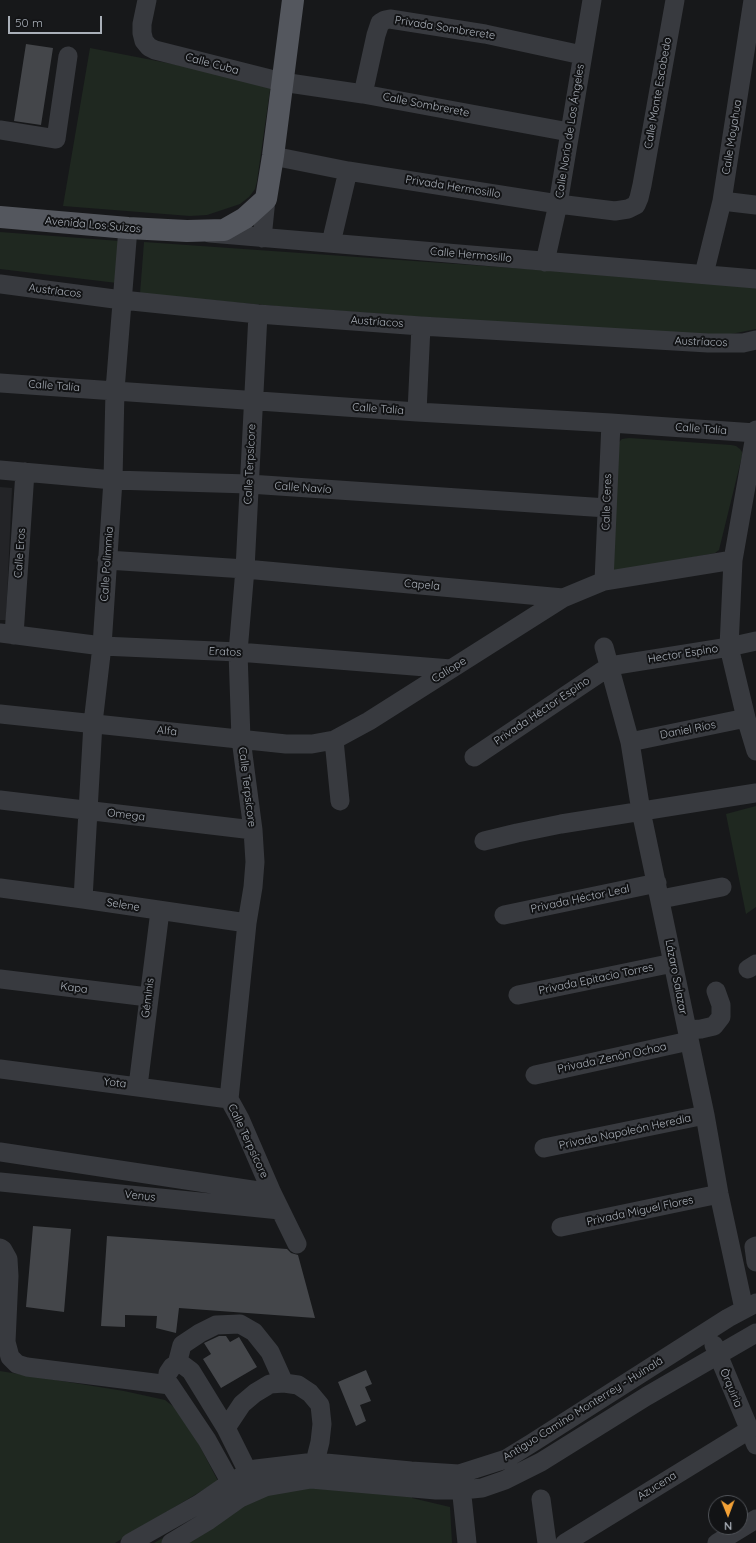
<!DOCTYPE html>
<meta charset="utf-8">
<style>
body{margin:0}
#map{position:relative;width:756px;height:1543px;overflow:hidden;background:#17181a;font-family:Quicksand,sans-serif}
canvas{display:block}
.north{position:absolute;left:708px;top:1495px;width:40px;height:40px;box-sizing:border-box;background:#121315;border:1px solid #4f5257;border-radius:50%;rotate:179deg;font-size:11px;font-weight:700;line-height:16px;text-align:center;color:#aab0b9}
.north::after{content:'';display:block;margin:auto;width:14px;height:18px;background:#f3a136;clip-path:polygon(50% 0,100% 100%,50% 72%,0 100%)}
.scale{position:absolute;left:8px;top:16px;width:94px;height:18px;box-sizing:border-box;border:2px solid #aab0b9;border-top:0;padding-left:5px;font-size:12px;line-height:14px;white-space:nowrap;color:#aab0b9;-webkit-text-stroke:3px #121315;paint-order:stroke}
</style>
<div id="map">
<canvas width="756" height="1543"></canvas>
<div class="north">N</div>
<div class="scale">50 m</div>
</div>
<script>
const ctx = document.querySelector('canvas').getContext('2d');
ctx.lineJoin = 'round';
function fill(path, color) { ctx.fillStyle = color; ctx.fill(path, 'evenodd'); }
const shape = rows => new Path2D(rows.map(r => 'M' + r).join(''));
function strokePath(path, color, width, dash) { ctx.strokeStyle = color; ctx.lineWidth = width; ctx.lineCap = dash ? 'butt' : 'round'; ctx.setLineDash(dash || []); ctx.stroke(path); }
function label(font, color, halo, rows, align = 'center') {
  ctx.font = font + ' Quicksand,sans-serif'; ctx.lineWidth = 4; ctx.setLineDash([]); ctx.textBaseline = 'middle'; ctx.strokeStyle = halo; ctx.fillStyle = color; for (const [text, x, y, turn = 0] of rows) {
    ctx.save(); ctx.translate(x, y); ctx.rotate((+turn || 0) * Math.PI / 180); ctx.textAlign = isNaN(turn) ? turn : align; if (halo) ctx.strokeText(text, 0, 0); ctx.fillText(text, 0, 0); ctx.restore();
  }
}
fill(shape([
 [0,487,12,488,6,620,0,620]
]), '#232427');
fill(shape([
 [90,48,271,83,257,181,255,189,249,197,240,204,207,215,190,216,63,206],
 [0,232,120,241,117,283,0,269],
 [144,242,756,285,756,329,711,338,287,307,140,294],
 [629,438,731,445,736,446,740,449,742,452,742,456,719,550,715,553,618,572,613,572,617,444,622,439],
 [756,806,756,907,746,914,726,814],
 [0,1371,124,1391,165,1400,183,1414,218,1481,115,1543,0,1543],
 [255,1485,415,1486,412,1498,450,1507,452,1543,154,1543]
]), '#1f2820');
fill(shape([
 [26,44,53,48,41,125,14,121],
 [33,1226,71,1229,64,1312,26,1307],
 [107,1236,287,1249,291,1253,298,1255,315,1318,179,1308,176,1333,156,1328,157,1316,125,1315,125,1327,101,1326],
 [219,1336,226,1336,230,1342,239,1337,257,1367,221,1388,203,1359,211,1354,204,1343],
 [366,1370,372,1384,365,1387,371,1401,360,1405,366,1421,356,1426,338,1382]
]), '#44464a');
strokePath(shape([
 [147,0,142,24,142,33,144,41,149,47,155,50,282,82,363,94,569,132],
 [363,94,376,35,380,23,385,20,390,19,485,34,582,55],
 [0,130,56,139,68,56],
 [273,156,348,171,558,204,615,211,628,209,636,205,639,198,642,185,675,0],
 [722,201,756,205],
 [210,233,756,279],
 [262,238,266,199],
 [331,243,348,171],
 [545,262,558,204,592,0],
 [704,274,722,201,753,0],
 [0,284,122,300,258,314,421,326,708,343,743,343,756,340],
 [258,314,245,569,238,652,241,739,253,830,255,862,253,887,247,923,229,1099,240,1119,272,1193,297,1244],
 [0,383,417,412,611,423,756,433],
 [417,412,421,326],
 [756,430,733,560,729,647,746,718,756,751],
 [0,470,113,480,249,484,607,508],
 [107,560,245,569,563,598,604,581,733,560],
 [604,581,611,423],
 [0,633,102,646,238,652,451,669],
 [14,635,25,472],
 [604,647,630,742,641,811,705,1115,719,1194,744,1309],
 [0,714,286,744,312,744,334,740,369,721,563,598],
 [334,740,340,801],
 [630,742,746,718],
 [474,757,610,666,729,647,756,641],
 [0,800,253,830],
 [484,841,517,833,561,824,756,793],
 [0,888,83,899,247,923],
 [83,899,93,723,102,646,113,480,115,390,128,228],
 [661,899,722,887],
 [504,915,657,883],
 [748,969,756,964],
 [0,979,148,997],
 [518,995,673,963],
 [687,1030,701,1029,714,1026,721,1017,721,1005,716,991],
 [0,1069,229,1099],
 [535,1075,689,1041],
 [138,1086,160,911],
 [544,1148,705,1115],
 [0,1152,272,1193],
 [0,1182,280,1210],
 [561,1227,719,1194],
 [756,1246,754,1247,756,1262],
 [0,1248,3,1250,8,1259,9,1276,6,1342,10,1357,17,1364,27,1367,170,1385,207,1440,237,1494],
 [714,1345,756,1445],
 [177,1364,182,1345,200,1333,216,1325,240,1324,254,1332,270,1352,284,1383],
 [168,1373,172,1367,177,1364,183,1365,191,1371,226,1428],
 [460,1477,467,1543],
 [254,1484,226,1428,242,1404,255,1393,270,1384,284,1383,298,1385,310,1393,320,1405,322,1424,320,1442,312,1474],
 [541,1499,547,1543],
 [130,1543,199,1504,231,1482,256,1469,315,1462,411,1471,459,1474,506,1459,532,1443,728,1318,756,1303],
 [171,1543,209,1520,240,1498,265,1487,311,1479,436,1490,462,1490,482,1488,505,1480,541,1462,647,1396,756,1333],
 [565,1543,749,1430],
 [717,1543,756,1519]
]), '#383a3f', 19);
strokePath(shape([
 [0,217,128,228,187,231,224,230,245,218,266,199,273,156,293,0]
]), '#54575e', 22);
label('11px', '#aab0b9', '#121315', [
 ["Privada Sombrerete",445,28,9],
 ["Calle Cuba",212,64,15],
 ["Calle Monte Escobedo",658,93,-80],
 ["Calle Sombrerete",426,105,11],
 ["Calle Noria de Los Ángeles",570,131,-81],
 ["Calle Moyahua",732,137,-81],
 ["Privada Hermosillo",453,187,9],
 ["Avenida Los Suizos",93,225,5],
 ["Calle Hermosillo",471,255,5],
 ["Austríacos",55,291,7],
 ["Austríacos",377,322,4],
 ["Austríacos",701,342,2],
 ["Calle Talía",54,386,4],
 ["Calle Talía",378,409,4],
 ["Calle Talía",701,429,4],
 ["Calle Terpsícore",250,464,-87],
 ["Calle Navío",303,488,4],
 ["Calle Ceres",607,502,-88],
 ["Calle Eros",20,553,-86],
 ["Calle Polimmia",107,564,-86],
 ["Capela",422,585,5],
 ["Eratos",225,652,3],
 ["Hector Espino",683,654,-9],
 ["Calíope",449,670,-32],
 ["Privada Héctor Espino",542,711,-34],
 ["Daniel Ríos",688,730,-11],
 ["Alfa",167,731,6],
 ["Calle Terpsícore",247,787,83],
 ["Omega",126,815,7],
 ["Privada Héctor Leal",580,899,-12],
 ["Selene",123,905,9],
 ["Lázaro Salazar",676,977,79],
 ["Privada Epitacio Torres",596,979,-12],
 ["Kapa",74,988,7],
 ["Géminis",148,998,-83],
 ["Privada Zenón Ochoa",612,1058,-12],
 ["Yota",115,1083,7],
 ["Privada Napoleón Heredia",625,1132,-12],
 ["Calle Terpsícore",248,1141,65],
 ["Venus",140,1196,6],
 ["Privada Miguel Flores",640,1211,-12],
 ["Òrquiria",731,1388,67],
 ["Antiguo Camino Monterrey - Huinalá",583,1409,-32],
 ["Azucena",657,1486,-32]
]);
</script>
